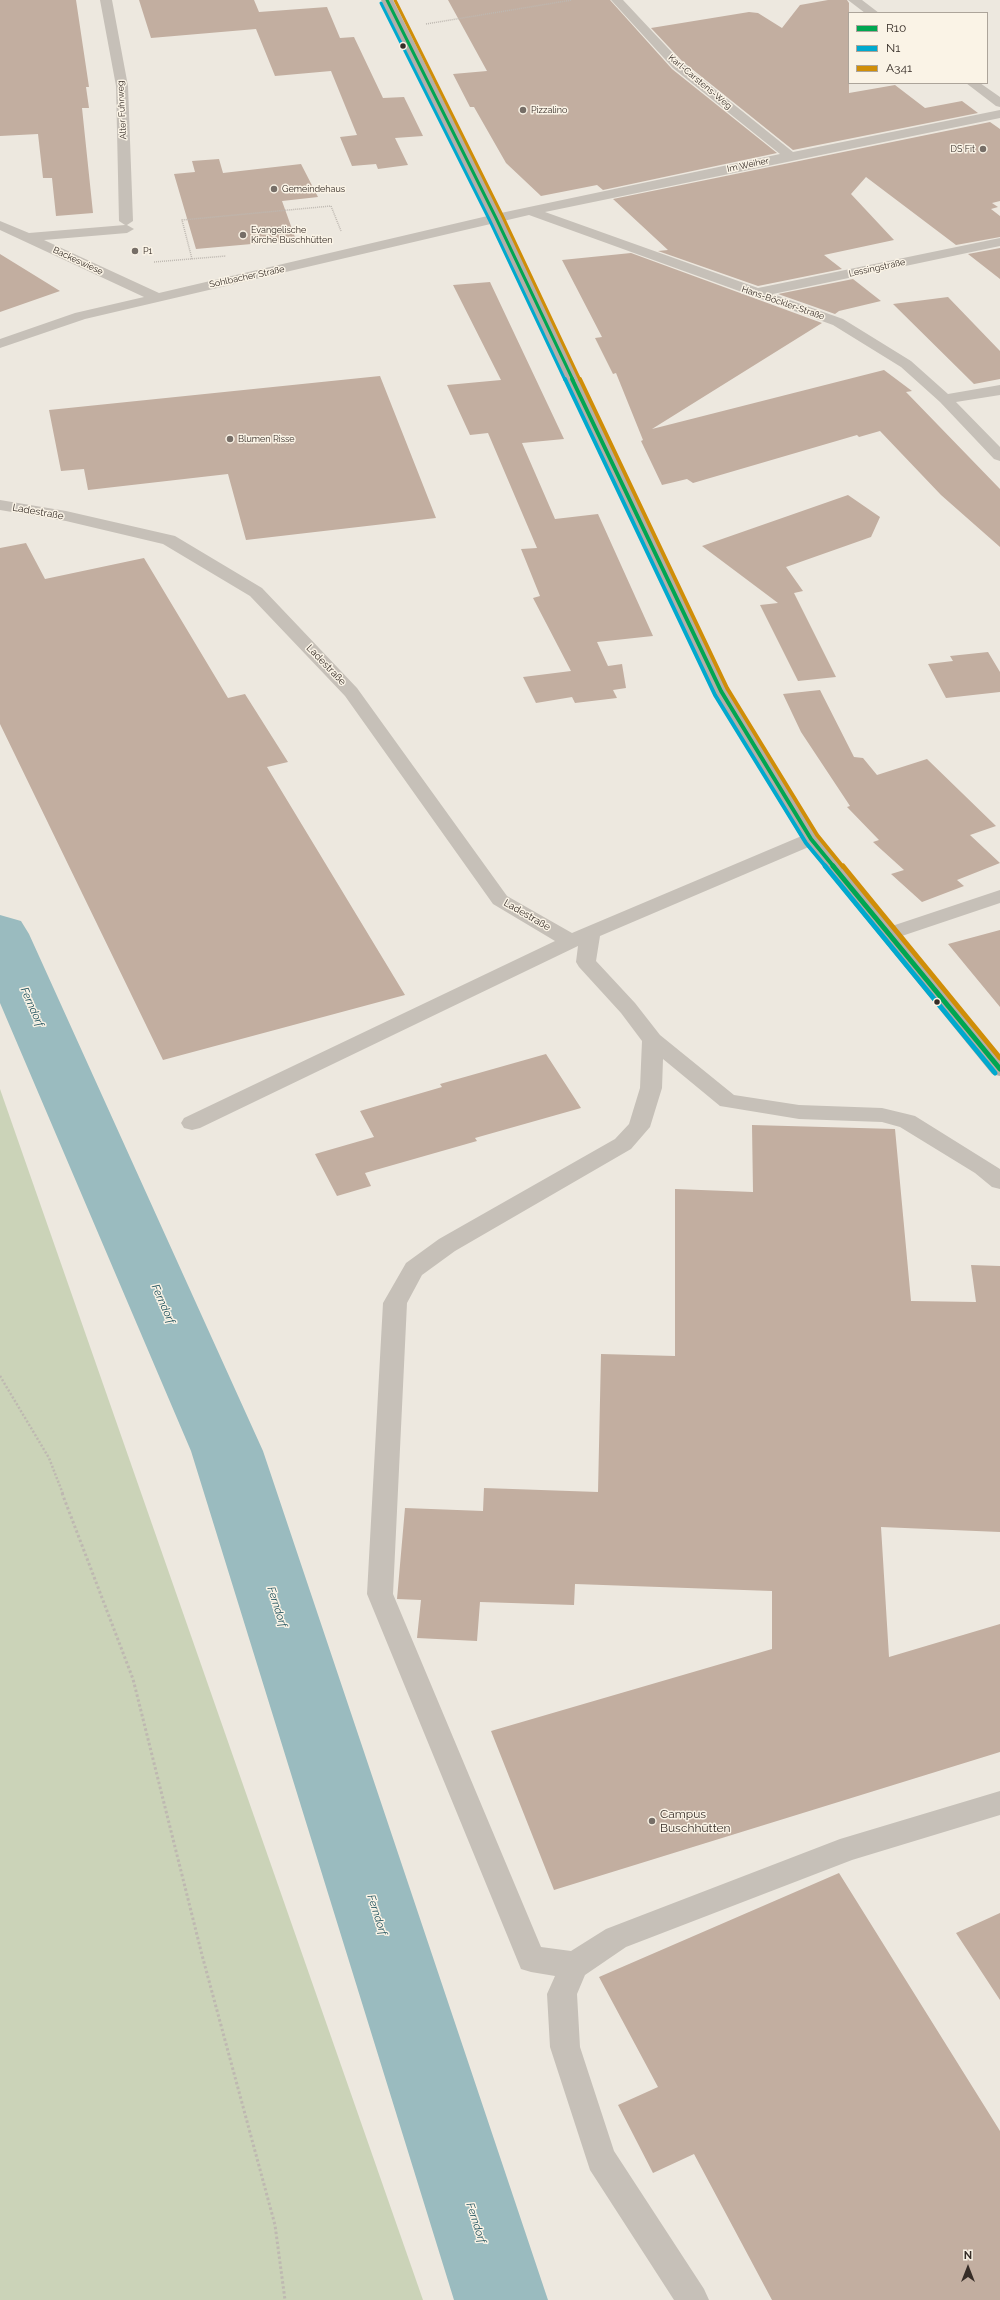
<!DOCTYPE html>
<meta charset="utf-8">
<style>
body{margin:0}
#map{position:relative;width:1000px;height:2300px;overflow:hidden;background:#ede8df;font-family:Raleway,sans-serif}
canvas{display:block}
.legend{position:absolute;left:848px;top:12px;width:140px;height:72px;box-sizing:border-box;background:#faf3e6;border:1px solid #aca49a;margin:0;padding:5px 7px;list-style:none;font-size:12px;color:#362d27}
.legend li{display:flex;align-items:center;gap:8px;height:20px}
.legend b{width:20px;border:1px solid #aca49a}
.north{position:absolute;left:948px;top:2248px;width:40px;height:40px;-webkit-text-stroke:3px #faf3e6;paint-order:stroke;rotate:0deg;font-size:11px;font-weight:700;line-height:16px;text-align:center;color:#362d27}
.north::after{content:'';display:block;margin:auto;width:14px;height:18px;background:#362d27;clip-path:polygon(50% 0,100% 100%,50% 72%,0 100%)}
</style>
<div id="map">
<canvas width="1000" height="2300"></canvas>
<ul class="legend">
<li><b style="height:5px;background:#00a651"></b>R10</li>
<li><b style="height:5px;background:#00a9ce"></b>N1</li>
<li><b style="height:5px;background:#d08e08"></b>A341</li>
</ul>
<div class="north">N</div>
</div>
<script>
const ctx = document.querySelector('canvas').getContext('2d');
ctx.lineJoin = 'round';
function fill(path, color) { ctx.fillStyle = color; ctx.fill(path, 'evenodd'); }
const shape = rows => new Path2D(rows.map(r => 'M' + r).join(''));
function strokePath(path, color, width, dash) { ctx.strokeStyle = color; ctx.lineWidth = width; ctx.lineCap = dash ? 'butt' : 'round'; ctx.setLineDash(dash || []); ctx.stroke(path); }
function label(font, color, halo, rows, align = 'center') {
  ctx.font = font + ' Raleway,sans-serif'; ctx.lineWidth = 3; ctx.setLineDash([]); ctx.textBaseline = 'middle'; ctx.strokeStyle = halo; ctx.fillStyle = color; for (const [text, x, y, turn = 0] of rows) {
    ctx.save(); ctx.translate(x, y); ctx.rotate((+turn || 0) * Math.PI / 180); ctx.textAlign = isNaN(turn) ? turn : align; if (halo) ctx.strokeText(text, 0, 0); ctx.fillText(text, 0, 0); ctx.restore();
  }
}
fill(shape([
 [0,1089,423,2300,0,2300]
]), '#cbd3b8');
fill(shape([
 [0,915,21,921,29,934,263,1451,548,2300,454,2300,191,1451,0,1003,0,915]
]), '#9abbbf');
fill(shape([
 [0,0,76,0,89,87,86,87,89,108,82,108,93,213,56,216,52,178,43,178,38,134,0,136],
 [139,0,254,0,259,12,327,7,340,38,354,37,383,98,404,97,423,136,395,138,408,165,378,169,376,164,352,166,340,137,357,135,331,71,275,76,256,29,151,38],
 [448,0,610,0,672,69,777,153,603,190,597,185,541,196,506,163,474,107,470,107,453,74,487,71],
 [828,0,847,0,849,3,849,93,895,85,925,108,962,101,978,113,793,150,682,61,651,28,749,12,758,13,782,28,800,5],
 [990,122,1000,129,1000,201,992,203,998,207,991,209,1000,216,1000,237,956,245,866,177,851,194,894,240,824,255,842,269,758,286,658,251,668,250,613,199],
 [219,159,223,173,301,164,318,197,282,201,296,240,196,249,174,174,195,172,192,161],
 [1000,248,1000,279,968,254],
 [631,253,822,323,652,429,884,370,912,391,906,392,1000,489,1000,547,941,495,880,431,859,437,857,435,693,483,687,479,662,485,641,441,643,440,616,373,613,374,595,338,602,337,562,260],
 [0,254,60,291,0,312],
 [853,279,881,301,839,311,835,314,778,294],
 [490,282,564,439,522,443,555,519,598,514,653,636,597,642,608,666,622,664,626,688,613,690,617,698,575,703,572,697,536,703,523,677,571,671,533,598,540,596,521,549,537,548,488,433,470,435,447,385,501,380,453,285],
 [948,297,1000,351,1000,379,974,384,893,304],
 [380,376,436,518,246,540,228,474,88,490,84,469,61,471,49,410],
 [848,495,880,517,871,537,786,567,803,591,794,593,836,677,798,681,760,605,778,603,702,546],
 [26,543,45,579,144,558,228,698,245,694,288,762,267,767,405,995,163,1060,0,724,0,548],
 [988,652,1000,672,1000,692,946,698,928,664,953,661,950,656],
 [820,690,854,757,863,758,877,775,927,759,996,826,970,835,1000,863,957,880,964,886,922,902,891,874,904,870,873,842,879,840,847,807,850,806,801,732,783,694],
 [1000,930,1000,1007,948,944],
 [546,1054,581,1108,475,1138,477,1141,365,1173,371,1186,337,1196,315,1154,374,1137,360,1111,442,1087,440,1084],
 [752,1125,895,1129,911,1301,976,1302,971,1265,1000,1266,1000,1532,881,1527,889,1657,1000,1624,1000,1752,554,1890,491,1731,772,1649,772,1591,575,1584,574,1605,480,1602,477,1641,417,1638,421,1600,397,1599,405,1508,483,1511,484,1488,598,1492,601,1354,675,1356,675,1189,753,1192],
 [839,1873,1000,2131,1000,2300,772,2300,694,2154,653,2173,618,2105,658,2087,599,1977],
 [1000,1913,1000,2000,956,1933]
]), '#c2aea0');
strokePath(shape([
 [426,24,572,0],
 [192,259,182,220,331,206,341,231],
 [154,262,226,256]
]), '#beb8b1', 1.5, [1, 1]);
strokePath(shape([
 [0,1376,49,1458,63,1494]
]), '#beb8b1', 2.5, [2, 2]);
strokePath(shape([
 [62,1493,133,1679,202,1955,275,2225,285,2300]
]), '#beb8b1', 3, [2.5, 2.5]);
fill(shape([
 [100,0,112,0,128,86,133,221,127,225,134,229,127,233,44,240,159,293,496,214,780,154,673,68,611,0,623,0,681,62,793,152,1000,110,1000,118,545,212,758,288,1000,238,1000,246,773,294,843,319,911,361,948,394,1000,385,1000,395,956,402,1000,447,1000,461,994,459,940,402,901,367,833,325,529,215,85,319,0,348,0,339,75,313,144,297,0,230,0,221,29,233,125,225,119,221,116,86,100,0],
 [848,0,862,0,879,13,865,13,848,0],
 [966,83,980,83,1000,97,1000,107,996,106,966,83],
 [0,500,66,511,175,536,262,588,357,688,507,896,572,933,804,835,811,833,818,835,821,839,818,843,600,936,596,961,635,1003,660,1035,734,1095,799,1105,882,1108,907,1114,915,1116,1000,1169,1000,1189,992,1187,975,1173,900,1127,882,1122,799,1119,720,1106,663,1059,662,1088,650,1127,631,1149,455,1251,422,1275,407,1303,393,1594,541,1947,571,1951,606,1929,840,1839,1000,1791,1000,1815,852,1860,626,1947,585,1975,577,1994,580,2047,614,2151,704,2289,709,2300,674,2300,590,2170,550,2047,547,1994,555,1976,531,1972,521,1969,367,1594,383,1303,406,1263,439,1239,615,1139,629,1124,640,1088,642,1041,621,1013,579,967,576,962,578,946,200,1128,192,1130,184,1128,181,1123,184,1118,555,941,493,904,345,696,250,596,163,544,66,521,0,510,0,500],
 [1000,890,1000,903,890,940,883,939,880,934,883,929,1000,890]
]), '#c6c0b8');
fill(shape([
 [381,0,393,0,503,218,730,691,819,836,1000,1055,1000,1076,992,1074,804,843,712,691,489,218,381,0]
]), '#b4aea8');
strokePath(shape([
 [387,0,496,218,573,380]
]), '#00a651', 3);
strokePath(shape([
 [572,379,721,691,811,839,834,867]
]), '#00a651', 4);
strokePath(shape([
 [833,866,1000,1069]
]), '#00a651', 5);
strokePath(shape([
 [381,3,490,221,565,380]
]), '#00a9ce', 3);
strokePath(shape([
 [565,379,715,695,806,843,826,867]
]), '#00a9ce', 4);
strokePath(shape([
 [825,866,995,1073]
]), '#00a9ce', 5);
strokePath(shape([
 [395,0,502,215,580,380]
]), '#d08e08', 3);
strokePath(shape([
 [580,379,727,688,817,835,843,867]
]), '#d08e08', 4);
strokePath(shape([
 [843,866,1000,1058]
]), '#d08e08', 5);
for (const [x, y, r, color] of [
 [403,46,3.5,"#362d27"],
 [523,110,4,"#766e67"],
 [983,149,4,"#766e67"],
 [274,189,4,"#766e67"],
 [243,235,4,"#766e67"],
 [135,251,4,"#766e67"],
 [230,439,4,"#766e67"],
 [937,1002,3.5,"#362d27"],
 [652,1821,4,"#766e67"]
]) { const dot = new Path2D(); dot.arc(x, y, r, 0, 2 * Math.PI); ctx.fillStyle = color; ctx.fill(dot); strokePath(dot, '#faf3e6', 1.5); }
label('9px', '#362d27', '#faf3e6', [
 ["Karl-Carstens-Weg",700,82,40],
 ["Alter Fuhrweg",122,110,-93],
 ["Im Weiher",748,165,-12],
 ["Backeswiese",78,261,25],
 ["Lessingstraße",877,268,-12],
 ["Sohlbacher Straße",247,277,-12],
 ["Hans-Böckler-Straße",783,303,19]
]);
label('9px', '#362d27', '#faf3e6', [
 ["Pizzalino",531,110],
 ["DS Fit",975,149,"right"],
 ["Gemeindehaus",282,189],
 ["Evangelische",251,230],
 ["Kirche Buschhütten",251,240],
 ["P1",143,251],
 ["Blumen Risse",238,439]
], 'left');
label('10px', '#362d27', '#faf3e6', [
 ["Ladestraße",38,512,10],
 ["Ladestraße",326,665,46],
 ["Ladestraße",527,915,30]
]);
label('italic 11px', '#1a4e5a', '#faf3e6', [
 ["Ferndorf",32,1007,66],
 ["Ferndorf",163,1304,66],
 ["Ferndorf",277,1607,72],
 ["Ferndorf",377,1915,72],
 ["Ferndorf",476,2223,72]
]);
label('12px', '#362d27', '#faf3e6', [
 ["Campus",660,1814],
 ["Buschhütten",660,1828]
], 'left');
</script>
